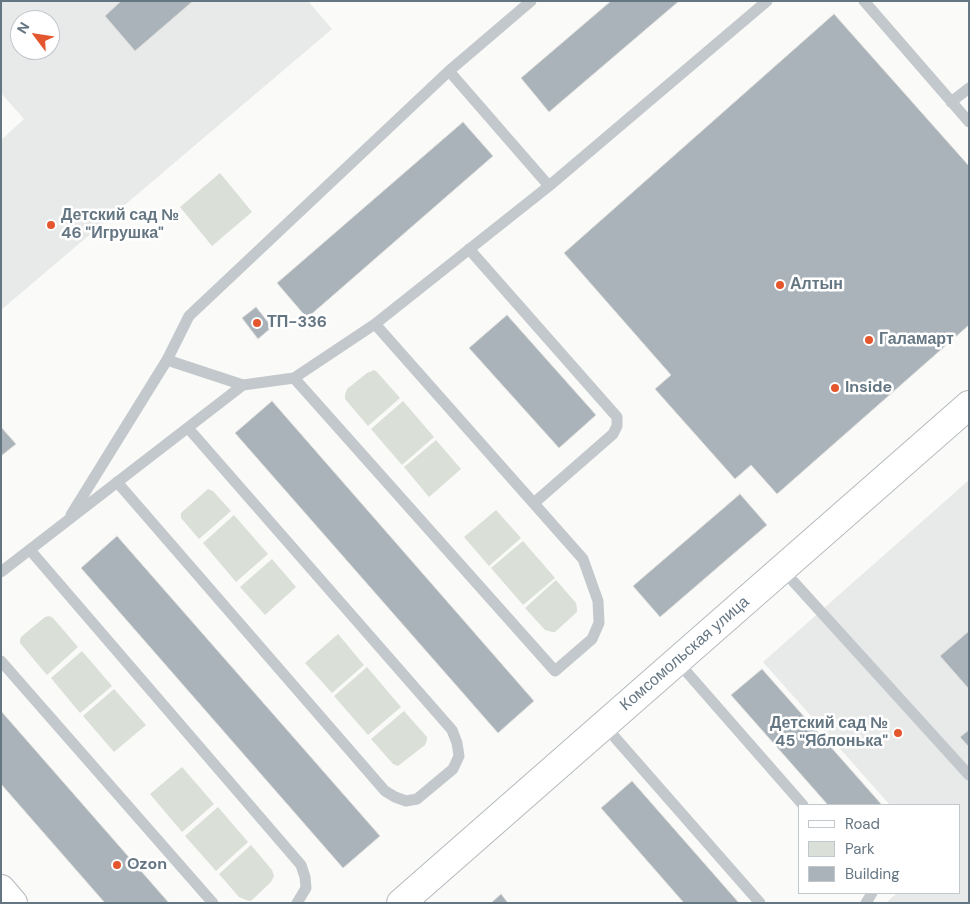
<!DOCTYPE html>
<meta charset="utf-8">
<style>
body{margin:0}
#map{position:relative;width:970px;height:904px;overflow:hidden;background:#fafaf8;font-family:"DM Sans",sans-serif}
canvas{display:block}
.frame{position:absolute;inset:0;border:2px solid #657683;pointer-events:none}
.legend{position:absolute;left:798px;top:804px;width:162px;height:90px;box-sizing:border-box;background:#fff;border:1px solid #c1c8cd;margin:0;padding:6px 9px;list-style:none;font-size:15px;color:#657683}
.legend li{display:flex;align-items:center;gap:10px;height:25px}
.legend b{width:25px;border:1px solid #c1c8cd}
.north{position:absolute;left:10px;top:10px;width:50px;height:50px;box-sizing:border-box;background:#fff;border:1px solid #c1c8cd;border-radius:50%;rotate:301deg;font-size:14px;font-weight:700;line-height:20px;text-align:center;color:#657683}
.north::after{content:'';display:block;margin:auto;width:18px;height:22px;background:#e4572e;clip-path:polygon(50% 0,100% 100%,50% 72%,0 100%)}
</style>
<div id="map">
<canvas width="970" height="904"></canvas>
<div class="frame"></div>
<ul class="legend">
<li><b style="height:6px;background:#fff"></b>Road</li>
<li><b style="height:14px;background:#dadfd7"></b>Park</li>
<li><b style="height:14px;background:#aab3b9"></b>Building</li>
</ul>
<div class="north">N</div>
</div>
<script>
const ctx = document.querySelector('canvas').getContext('2d');
ctx.lineJoin = 'round';
function fill(path, color) { ctx.fillStyle = color; ctx.fill(path, 'evenodd'); }
const shape = rows => new Path2D(rows.map(r => 'M' + r).join(''));
function strokePath(path, color, width, dash) { ctx.strokeStyle = color; ctx.lineWidth = width; ctx.lineCap = dash ? 'butt' : 'round'; ctx.setLineDash(dash || []); ctx.stroke(path); }
function label(font, color, halo, rows, align = 'center') {
  ctx.font = font + ' "DM Sans",sans-serif'; ctx.lineWidth = 5; ctx.setLineDash([]); ctx.textBaseline = 'middle'; ctx.strokeStyle = halo; ctx.fillStyle = color; for (const [text, x, y, turn = 0] of rows) {
    ctx.save(); ctx.translate(x, y); ctx.rotate((+turn || 0) * Math.PI / 180); ctx.textAlign = isNaN(turn) ? turn : align; if (halo) ctx.strokeText(text, 0, 0); ctx.fillText(text, 0, 0); ctx.restore();
  }
}
fill(shape([
 [1,1,308,1,332,29,1,310,1,140,24,119,1,93],
 [20,20,50,20,50,50,20,50],
 [969,480,969,903,889,903,888,901,897,893,959,893,959,805,890,805,763,662]
]), '#e8e9e9');
fill(shape([
 [220,173,252,212,212,246,180,207],
 [374,370,377,372,400,398,368,426,345,399,345,395,347,389,367,373],
 [403,401,434,437,402,465,371,429],
 [436,440,461,469,429,497,404,467],
 [208,489,213,491,231,511,199,539,181,518,181,513],
 [496,510,521,538,489,566,464,537],
 [234,515,268,554,236,582,203,543],
 [523,541,555,578,523,605,491,568],
 [272,559,296,587,265,615,240,587],
 [556,580,576,603,577,609,577,612,555,632,552,632,545,630,525,608],
 [49,616,53,618,78,647,47,675,20,643,20,639,22,636,45,617],
 [338,634,364,665,332,693,305,663],
 [82,651,112,686,80,713,51,678],
 [367,667,401,707,368,735,334,696],
 [114,689,146,725,114,752,83,716],
 [404,711,427,737,427,740,425,745,398,766,393,764,371,739],
 [182,767,214,804,182,832,150,794],
 [218,807,248,842,216,871,185,836],
 [251,845,272,870,274,876,271,882,252,900,249,901,239,897,219,874]
]), '#dadfd7');
const building = shape([
 [121,1,193,1,135,51,105,16,121,1],
 [611,1,679,1,549,112,521,78,611,1],
 [834,14,969,166,969,325,777,494,751,465,735,479,655,389,671,375,564,253,834,14],
 [463,122,493,156,307,318,277,283,463,122],
 [256,307,272,327,258,339,242,318,256,307],
 [507,315,596,415,559,448,469,348,507,315],
 [272,401,534,701,498,733,235,433,272,401],
 [1,427,16,444,1,456,1,427],
 [740,494,767,525,660,617,633,586,740,494],
 [117,536,380,836,343,868,81,568,117,536],
 [969,631,969,689,940,656,969,631],
 [762,669,882,805,828,805,731,695,762,669],
 [1,711,169,903,105,903,1,784,1,711],
 [969,730,969,747,960,737,969,730],
 [632,781,739,903,684,903,601,808,632,781],
 [501,894,508,903,491,903,501,894]
]);
fill(building, '#aab3b9');
strokePath(building, '#dcdcda', 1);
const secondary = shape([
 [1,889,13,903]
]);
const primary = shape([
 [401,903,969,405]
]);
strokePath(secondary, '#b3babf', 30);
strokePath(primary, '#b5babe', 30);
strokePath(shape([
 [864,1,969,122],
 [449,71,549,186],
 [951,102,969,88],
 [469,249,617,417,617,426,613,434,534,503],
 [167,360,243,385],
 [294,378,375,324,549,186,767,1],
 [117,482,385,791,395,797,406,801,417,799,453,769,459,756,457,743,452,730,188,428],
 [71,515,167,360,189,316,449,71,531,1],
 [30,550,301,865,305,877,306,888,297,903],
 [782,569,969,775],
 [1,572,243,385,294,378,555,671,592,639,599,623,598,601,583,559,375,324],
 [1,661,213,903],
 [677,661,803,805],
 [604,725,760,903],
 [866,903,872,893]
]), '#c3c8cc', 11);
strokePath(secondary, '#fff', 28);
strokePath(primary, '#fff', 28);
for (const [x, y, r, color] of [
 [51,225,5,"#e4572e"],
 [780,285,5,"#e4572e"],
 [257,323,5,"#e4572e"],
 [869,340,5,"#e4572e"],
 [835,388,5,"#e4572e"],
 [898,733,5,"#e4572e"],
 [117,865,5,"#e4572e"]
]) { const dot = new Path2D(); dot.arc(x, y, r, 0, 2 * Math.PI); ctx.fillStyle = color; ctx.fill(dot); strokePath(dot, '#fff', 2); }
label('bold 16px', '#657683', '#fff', [
 ["Детский сад №",61,216],
 ["46 \"Игрушка\"",61,234],
 ["Алтын",790,285],
 ["ТП-336",267,323],
 ["Галамарт",879,340],
 ["Inside",845,388],
 ["Детский сад №",888,724,"right"],
 ["45 \"Яблонька\"",888,742,"right"],
 ["Ozon",127,865]
], 'left');
label('16px', '#657683', '#fff', [
 ["Комсомольская улица",685,654,-41]
]);
</script>
